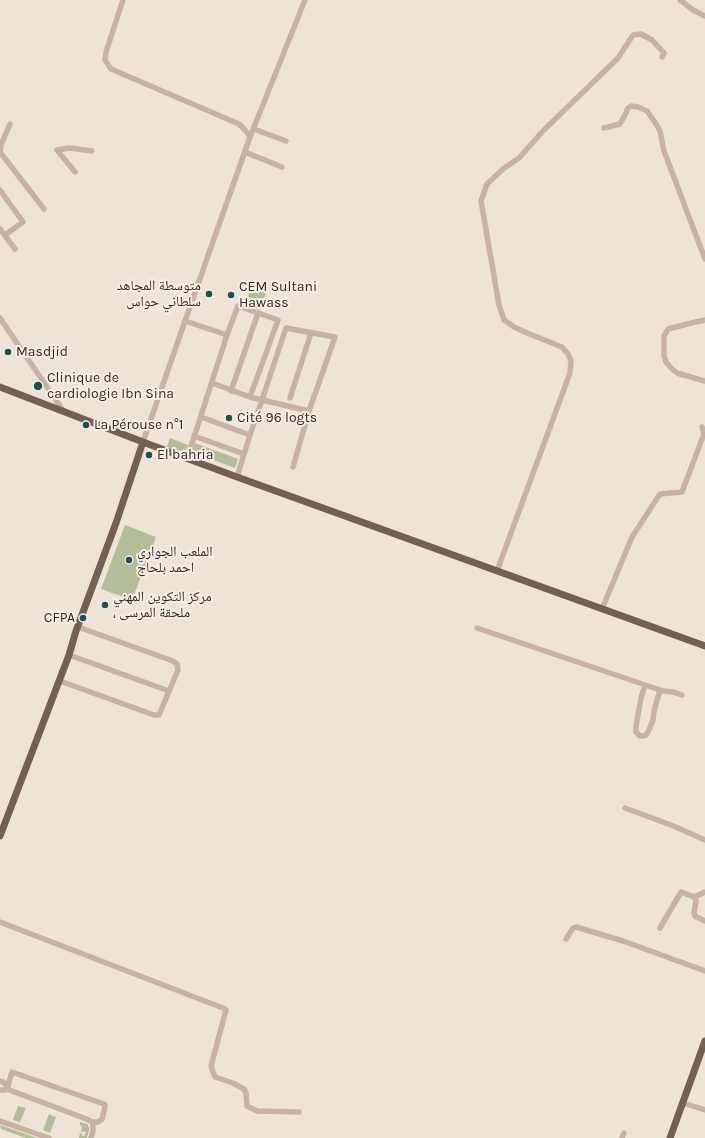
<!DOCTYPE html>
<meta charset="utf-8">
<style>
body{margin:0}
canvas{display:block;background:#efe3d8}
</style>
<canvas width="705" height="1138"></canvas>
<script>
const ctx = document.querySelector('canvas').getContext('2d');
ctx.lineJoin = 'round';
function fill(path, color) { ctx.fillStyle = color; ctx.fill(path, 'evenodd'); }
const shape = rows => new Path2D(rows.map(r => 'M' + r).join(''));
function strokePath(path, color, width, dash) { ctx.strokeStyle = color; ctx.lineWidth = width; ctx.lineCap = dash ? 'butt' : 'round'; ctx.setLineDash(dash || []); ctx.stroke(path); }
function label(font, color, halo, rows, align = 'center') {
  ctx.font = font + ' Karla,"Noto Naskh Arabic",sans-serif'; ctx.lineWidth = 4; ctx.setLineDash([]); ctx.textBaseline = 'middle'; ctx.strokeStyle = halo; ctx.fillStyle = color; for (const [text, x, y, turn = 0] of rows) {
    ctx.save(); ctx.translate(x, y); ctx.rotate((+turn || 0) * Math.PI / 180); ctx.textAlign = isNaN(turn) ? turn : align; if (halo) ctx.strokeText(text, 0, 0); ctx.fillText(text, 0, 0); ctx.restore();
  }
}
fill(shape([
 [253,282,268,287,260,310,245,305],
 [170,438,188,445,185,453,167,447],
 [195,443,238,459,235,468,192,452],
 [125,525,156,537,132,600,101,589],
 [18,1106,26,1108,20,1122,13,1120],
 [49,1114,56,1117,50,1133,43,1130],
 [80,1122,87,1124,89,1127,89,1130,87,1138,79,1138,80,1133,82,1134,82,1136,84,1136,86,1132,83,1131,83,1132,81,1132,82,1127,80,1125],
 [0,1125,37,1138,26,1138,1,1129]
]), '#b3bd99');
strokePath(shape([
 [123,0,106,52,105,60,111,69,239,124,245,130,250,137,185,321,143,442],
 [680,0,693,10,705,16],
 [604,128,620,124,624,117,628,108,631,106,638,107,647,111,656,124,660,131,664,151,705,259],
 [254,129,286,141],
 [250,137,305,0],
 [0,152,44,209],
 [245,152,282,167],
 [0,153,1,145,10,124],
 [75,172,57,150,70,148,92,151],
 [0,190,23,222,5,235],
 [0,229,15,249],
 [0,318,64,412],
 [705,320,687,324,668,329,664,336,664,356,666,362,671,368,677,373,705,381],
 [185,321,227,335,187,459],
 [227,335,238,306,258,313],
 [212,383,250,397,262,400,309,411,335,337,286,328,262,400,250,435,237,477],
 [231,391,258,313,278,320,250,397],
 [290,398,311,333],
 [201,417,250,435],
 [194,436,244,454],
 [293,467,309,411],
 [497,571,570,373,571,361,568,354,562,347,527,333,514,327,504,320,499,305,481,201,487,184,503,169,519,158,543,131,618,58,633,35,641,34,652,40,664,53,662,57],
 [602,609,632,537,660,494,682,492,704,434,702,427],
 [477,628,663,691,673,692,682,695],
 [69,655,169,691],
 [60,681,154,715,159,715,178,670,177,664,173,661,78,627],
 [645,685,641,698,636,726,636,732,640,736,643,736,646,735,649,730,653,720,654,711,660,690],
 [625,808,671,825,705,840],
 [694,897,705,892],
 [0,922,223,1008,226,1010,211,1066,215,1077,233,1083,244,1089,246,1093,247,1106,257,1111,299,1112],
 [660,928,681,892,694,897,696,901,694,913,695,916,705,921],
 [566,939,573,928,576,927,623,941,705,971],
 [0,1081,3,1082,6,1085,7,1088],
 [7,1089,12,1072,104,1104,105,1105,105,1107,102,1119,98,1122,92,1122],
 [0,1090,5,1090,7,1089,89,1120,92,1122,93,1126,93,1131,91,1138],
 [683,1103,705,1110],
 [0,1121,49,1138],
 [622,1138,624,1133]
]), '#c7b2a5', 5.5);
strokePath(shape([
 [0,387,143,442,237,477,705,646],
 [0,836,69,655,76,631,116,523,143,442],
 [670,1138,705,1041]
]), '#745f57', 7);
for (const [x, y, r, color] of [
 [209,294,4,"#1e5152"],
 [231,295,4,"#1e5152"],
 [8,352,4,"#1e5152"],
 [38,386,5,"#1e5152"],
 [229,418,4,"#1e5152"],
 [86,425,4,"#1e5152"],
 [149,455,4,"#1e5152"],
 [129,560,4,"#1e5152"],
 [105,605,4,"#1e5152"],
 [83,618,4,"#1e5152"]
]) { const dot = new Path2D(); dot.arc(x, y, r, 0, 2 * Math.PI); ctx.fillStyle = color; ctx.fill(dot); strokePath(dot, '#f8ede4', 1.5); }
label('14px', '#332926', '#f8ede4', [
 ["متوسطة المجاهد",201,286,"right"],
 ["سلطاني حواس",201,302,"right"],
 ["CEM Sultani",239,287],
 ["Hawass",239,303],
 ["Masdjid",16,352],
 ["Clinique de",47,378],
 ["cardiologie Ibn Sina",47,394],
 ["Cité 96 logts",237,418],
 ["La Pérouse n°1",94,425],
 ["El bahria",157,455],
 ["الملعب الجواري",137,552],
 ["احمد بلحاج",137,568],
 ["مركز التكوين المهني",113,597],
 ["، ملحقة المرسى",113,613],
 ["CFPA",75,618,"right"]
], 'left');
</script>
